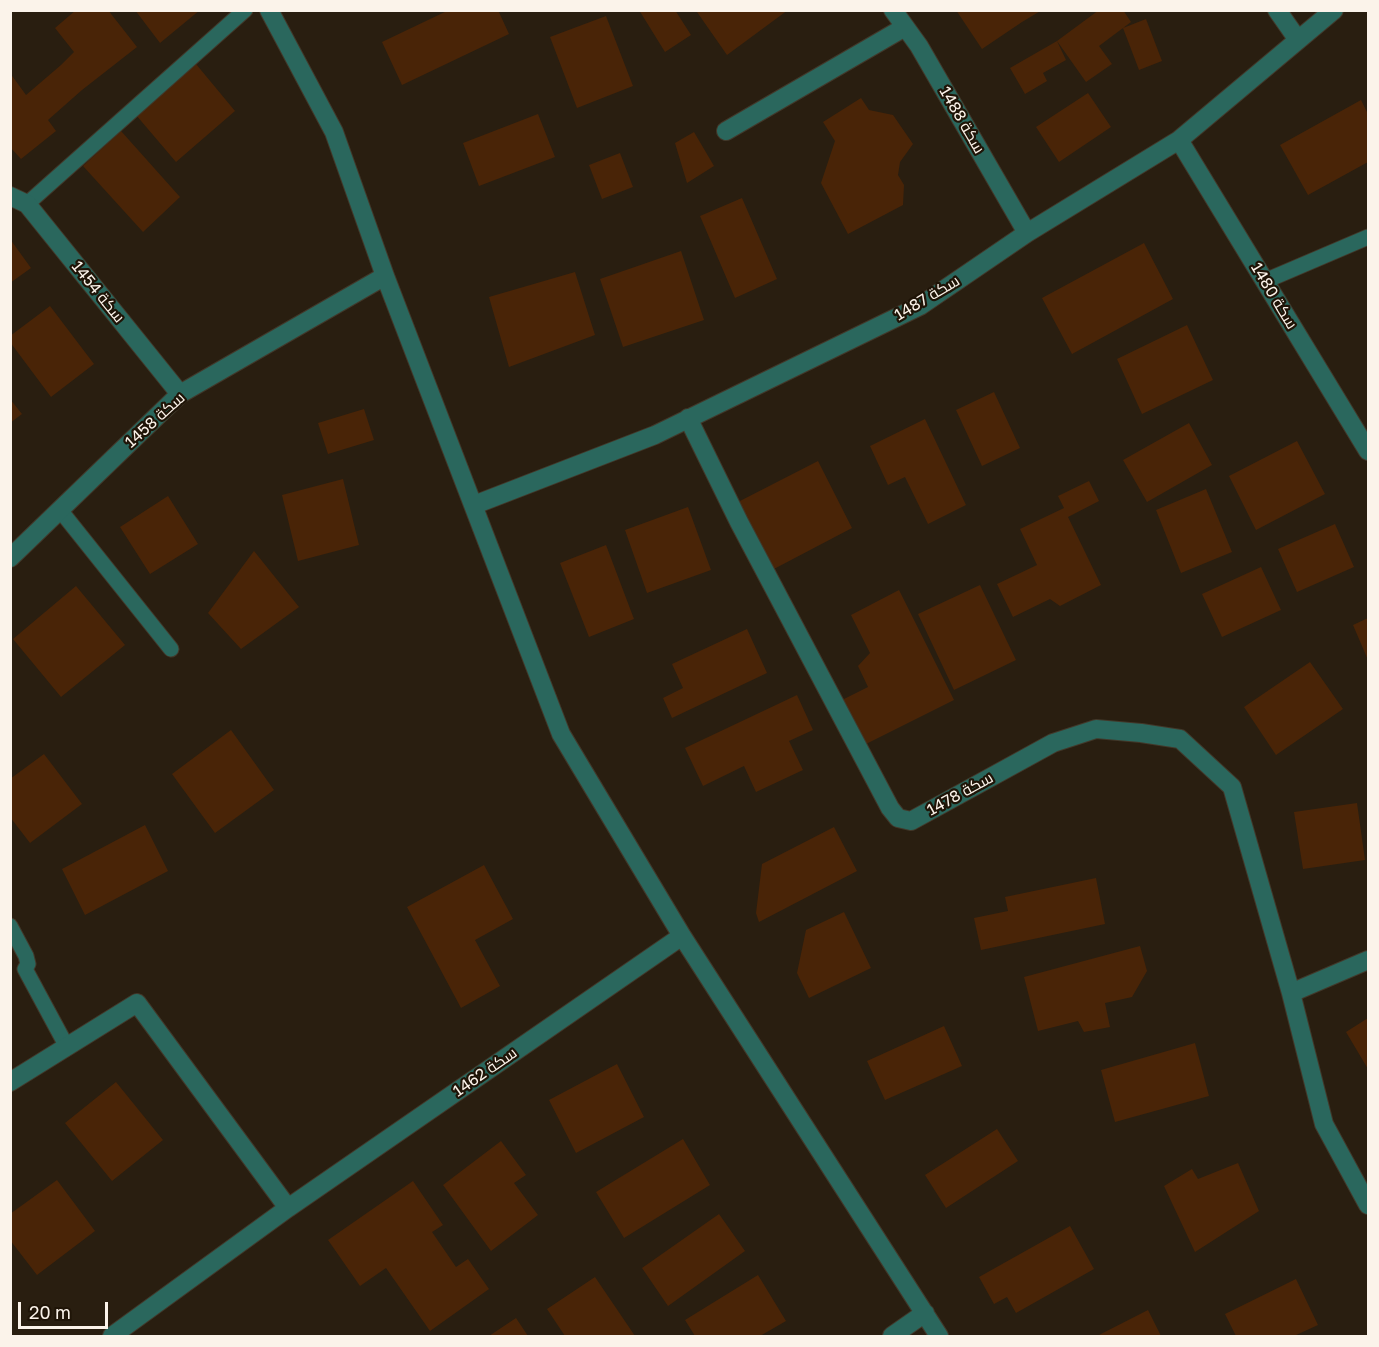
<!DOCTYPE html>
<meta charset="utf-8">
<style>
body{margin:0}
#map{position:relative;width:1379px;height:1347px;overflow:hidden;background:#291e10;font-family:"Golos Text",sans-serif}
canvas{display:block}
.frame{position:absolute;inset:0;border:12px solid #fbf3ea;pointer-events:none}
.scale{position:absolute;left:18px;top:1302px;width:90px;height:27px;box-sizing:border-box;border:3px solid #fbf3ea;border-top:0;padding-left:8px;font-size:18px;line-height:21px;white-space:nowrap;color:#fbf3ea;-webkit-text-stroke:4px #1f1407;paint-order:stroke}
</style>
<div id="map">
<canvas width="1379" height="1347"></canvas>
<div class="frame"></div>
<div class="scale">20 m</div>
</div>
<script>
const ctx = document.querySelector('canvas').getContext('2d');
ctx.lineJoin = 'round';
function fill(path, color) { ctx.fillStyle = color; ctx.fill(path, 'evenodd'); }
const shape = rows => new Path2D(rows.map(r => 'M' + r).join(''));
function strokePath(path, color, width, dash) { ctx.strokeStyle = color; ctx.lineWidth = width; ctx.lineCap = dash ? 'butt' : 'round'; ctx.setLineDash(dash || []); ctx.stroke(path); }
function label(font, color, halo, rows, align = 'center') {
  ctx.font = font + ' "Golos Text",Cairo,sans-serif'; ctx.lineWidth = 4.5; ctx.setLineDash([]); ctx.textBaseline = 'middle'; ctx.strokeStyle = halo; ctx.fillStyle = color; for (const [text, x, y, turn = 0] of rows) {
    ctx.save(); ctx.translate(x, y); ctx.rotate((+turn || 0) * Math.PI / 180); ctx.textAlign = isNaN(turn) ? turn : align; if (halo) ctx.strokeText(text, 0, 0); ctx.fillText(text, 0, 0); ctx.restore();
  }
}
fill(shape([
 [76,10,108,10,137,47,82,90,48,120,56,131,21,159,10,147,10,73,26,95,61,65,74,52,55,28],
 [135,10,200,10,160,43],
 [449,10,498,10,509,34,402,85,382,42],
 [639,10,675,10,691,35,665,52],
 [699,10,788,10,727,55,697,12],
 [956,10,1042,10,1022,22,982,49],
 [1099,10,1123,10,1131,22,1099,46,1112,64,1086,82,1057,41],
 [606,16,633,86,577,108,550,37],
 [1146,19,1162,61,1139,70,1123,28],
 [1057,41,1066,60,1043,73,1047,81,1025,94,1010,68],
 [196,64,235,111,176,162,136,115],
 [1088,93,1111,127,1059,162,1036,127],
 [861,98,869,110,893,115,913,144,900,162,898,175,904,185,903,205,848,234,821,183,835,141,823,122],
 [1361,100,1368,114,1368,162,1308,195,1280,145],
 [538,114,555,157,479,186,463,143],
 [121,131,180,197,143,232,83,166],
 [694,132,714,166,687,183,675,143],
 [620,153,633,187,602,199,589,165],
 [742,198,777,279,735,298,700,216],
 [10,239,31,268,10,283],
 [1144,243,1173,299,1072,354,1042,298],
 [681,251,704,320,623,347,600,279],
 [575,272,595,335,509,367,489,297],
 [50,306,94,364,51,397,10,342,10,336],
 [1187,325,1213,380,1142,414,1117,359],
 [994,392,1020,448,982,466,956,410],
 [10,399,22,414,10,423],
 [364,409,374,440,328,454,318,423],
 [925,419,966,505,928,524,905,477,888,485,870,446],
 [1189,423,1212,465,1147,502,1123,460],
 [1297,441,1325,494,1256,530,1229,476],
 [818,461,852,528,772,570,738,502],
 [343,479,359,545,298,561,282,495],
 [1089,481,1099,501,1068,517,1101,585,1060,606,1050,599,1013,617,997,584,1037,565,1020,529,1064,508,1058,496],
 [1206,489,1232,552,1181,573,1156,510],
 [168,496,198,544,150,574,120,527],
 [688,507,711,570,647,593,625,530],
 [1335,524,1354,567,1297,592,1278,549],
 [606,545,634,619,589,637,560,563],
 [254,551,299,607,241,649,208,613],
 [1261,567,1281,610,1222,637,1202,594],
 [980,585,1016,660,954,690,918,614],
 [76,586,125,645,61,697,13,639],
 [899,590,954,700,860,747,838,702,868,687,858,666,870,653,851,615],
 [1368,618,1368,660,1353,625],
 [747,629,767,673,672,718,663,698,683,688,672,664],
 [1310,662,1343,709,1276,755,1244,707],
 [797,695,813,730,789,741,803,770,756,792,744,766,703,786,685,748],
 [231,730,274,790,215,833,172,774],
 [44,754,82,804,30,843,10,817,10,779],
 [1357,803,1365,860,1303,869,1294,812],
 [145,825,168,871,85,915,62,869],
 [834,827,857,871,759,922,756,913,762,864],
 [484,865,513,919,475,940,500,986,461,1008,407,907],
 [1096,878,1105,924,981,950,974,918,1008,911,1005,897],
 [844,912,871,968,809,998,797,973,806,930],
 [1140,946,1147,971,1132,997,1105,1003,1110,1027,1084,1032,1078,1021,1038,1031,1024,977],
 [1368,1018,1368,1069,1346,1032],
 [944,1026,962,1066,885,1100,867,1061],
 [1195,1043,1209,1096,1115,1122,1101,1070],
 [617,1064,644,1117,576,1153,549,1100],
 [116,1082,163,1140,112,1181,65,1123],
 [997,1129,1018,1161,946,1208,925,1175],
 [683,1139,710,1185,624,1238,596,1192],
 [501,1141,526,1175,514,1183,538,1215,491,1251,443,1185],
 [1238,1163,1259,1211,1195,1252,1164,1186,1192,1169,1198,1179],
 [57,1180,95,1231,37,1275,10,1240,10,1214],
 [413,1181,443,1225,432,1232,456,1267,468,1259,489,1289,430,1331,386,1268,360,1286,328,1240],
 [719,1214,745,1251,668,1306,642,1268],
 [1070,1226,1094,1269,1016,1313,1007,1297,994,1304,979,1277],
 [758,1275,786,1321,760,1336,695,1336,685,1320],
 [595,1277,635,1336,565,1336,547,1309],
 [1296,1279,1318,1325,1294,1336,1236,1336,1225,1314],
 [1148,1310,1161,1336,1097,1336],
 [516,1318,528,1336,489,1336]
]), '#492407');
const lane = shape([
 [27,204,245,10],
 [1265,281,1368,237],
 [60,510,171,649],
 [10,926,26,956,28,964,25,969,67,1047]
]);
const street = shape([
 [269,10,334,132,385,276,561,734,682,936,939,1336],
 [893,10,919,46,1027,233],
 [1277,10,1298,40],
 [726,131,905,27],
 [1179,140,1368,451],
 [10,196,27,204,180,394],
 [688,418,739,522,890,808,898,818,911,821,1053,743,1096,729,1141,733,1180,739,1232,787,1291,993,1324,1124,1368,1205],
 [474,505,655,435,920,306,1027,233,1179,140,1334,10],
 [10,558,180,394,385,276],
 [1291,993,1368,960],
 [10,1082,137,1003,288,1208],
 [112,1336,288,1208,682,936],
 [892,1336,925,1313]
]);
strokePath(lane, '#42382a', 17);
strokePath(street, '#42382a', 20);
strokePath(lane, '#2a675d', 15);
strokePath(street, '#2a675d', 18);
label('16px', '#fbf3ea', '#1f1407', [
 ["سكة 1488",962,120,60],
 ["سكة 1454",98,292,51],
 ["سكة 1480",1274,296,59],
 ["سكة 1487",927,298,-31],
 ["سكة 1458",155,420,-42],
 ["سكة 1478",960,794,-29],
 ["سكة 1462",485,1072,-35]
]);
</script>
